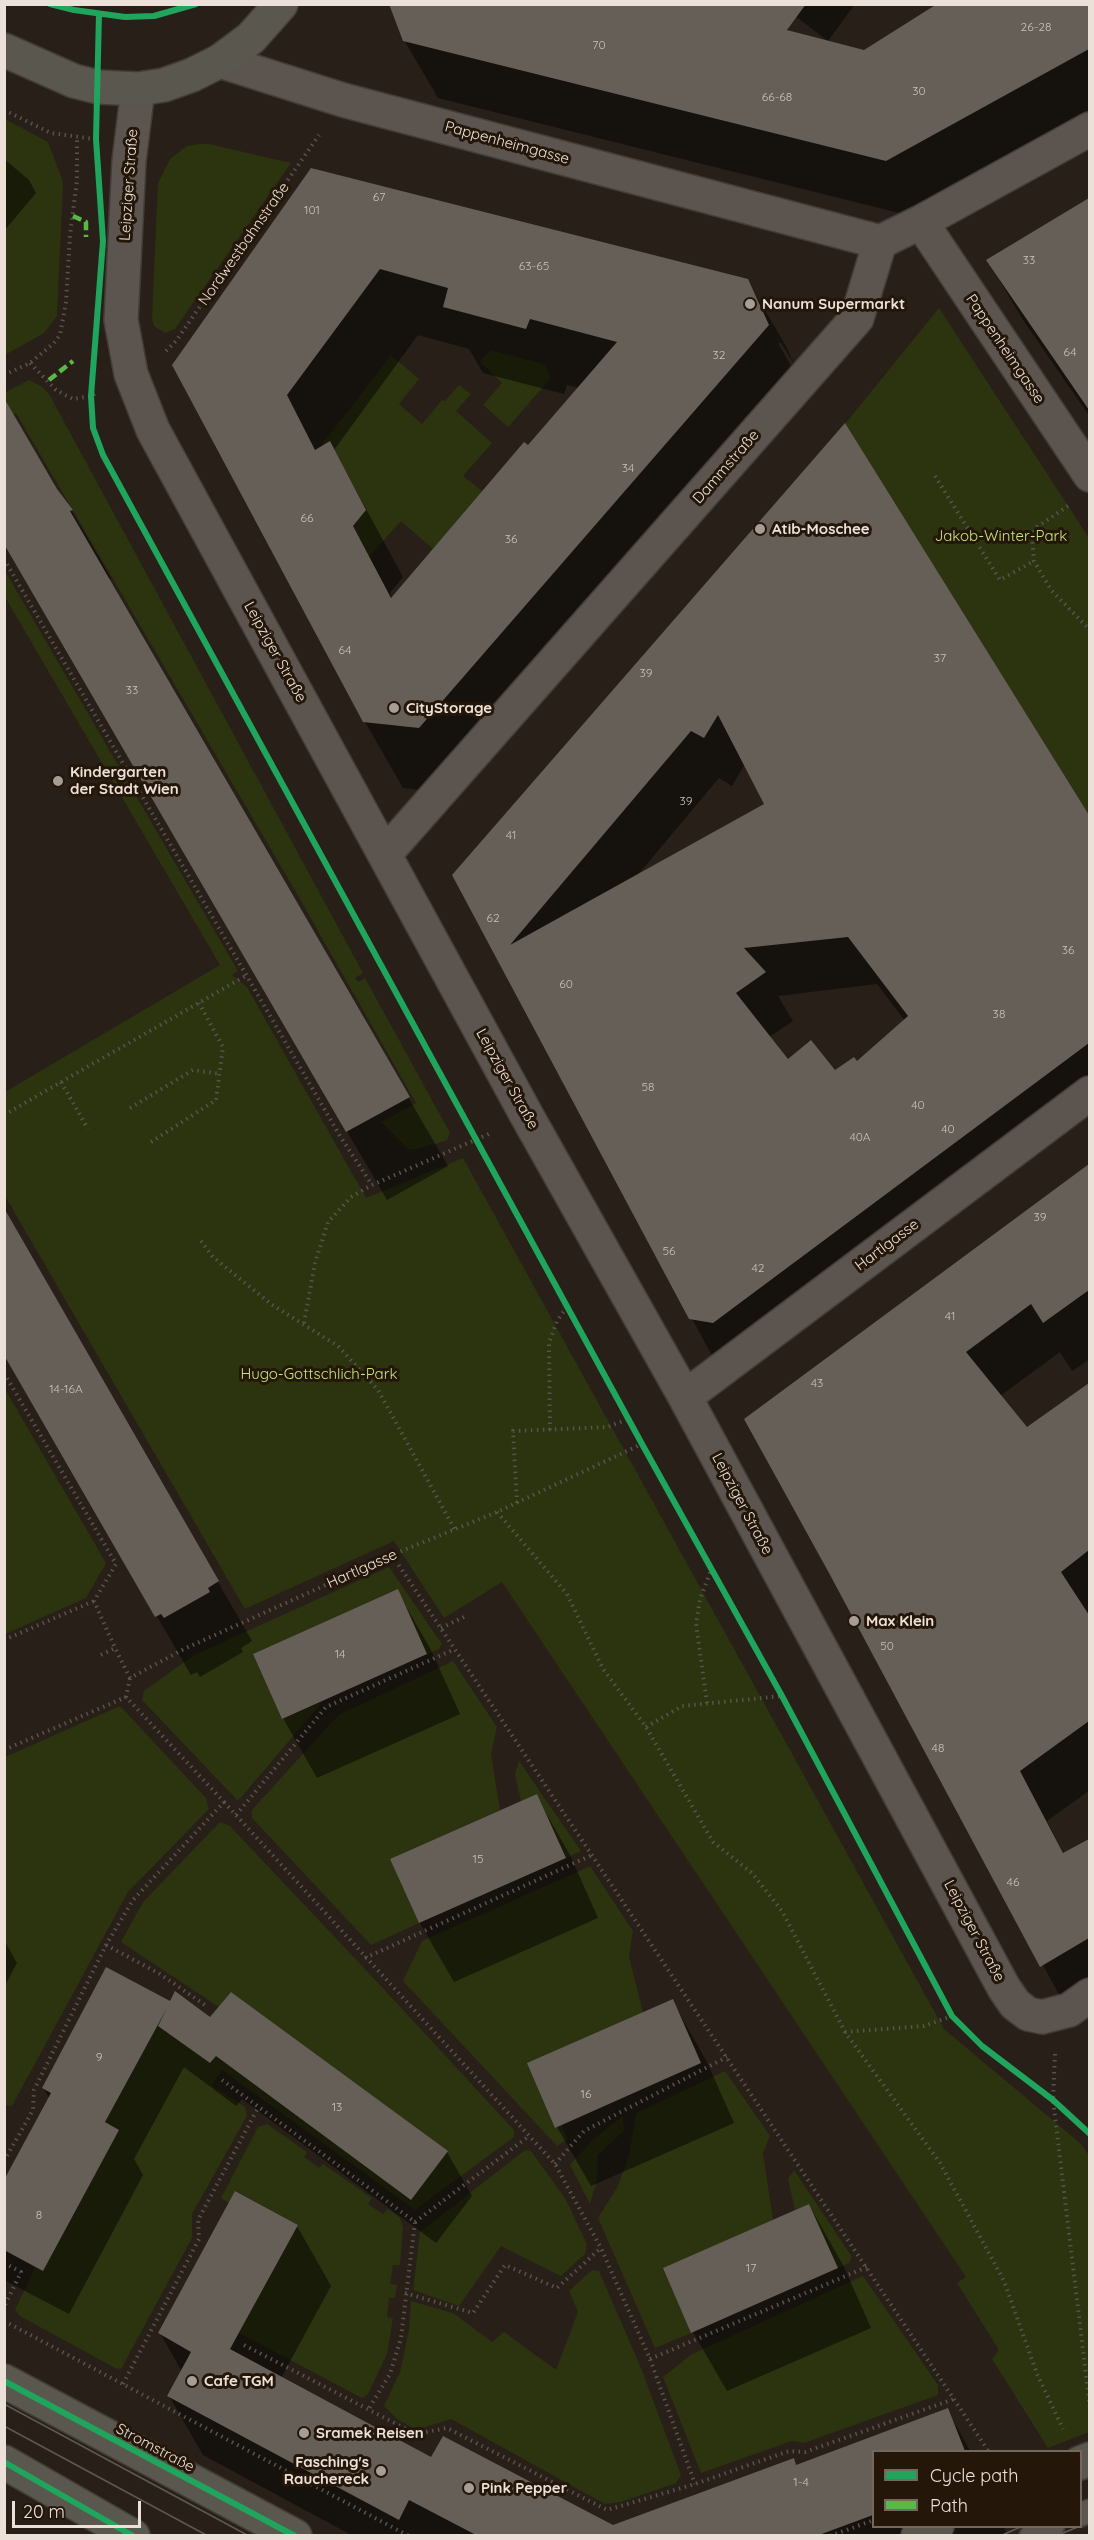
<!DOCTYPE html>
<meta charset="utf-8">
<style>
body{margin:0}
#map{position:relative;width:1094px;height:2540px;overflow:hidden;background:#282018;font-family:Quicksand,sans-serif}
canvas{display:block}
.frame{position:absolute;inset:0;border:6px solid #ebe1d9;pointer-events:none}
.legend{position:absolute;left:872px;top:2450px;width:210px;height:78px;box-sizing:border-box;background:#241609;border:2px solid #74675c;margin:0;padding:8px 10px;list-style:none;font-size:18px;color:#ebe1d9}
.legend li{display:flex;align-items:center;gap:12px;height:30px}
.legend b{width:30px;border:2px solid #74675c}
.scale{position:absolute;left:12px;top:2501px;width:129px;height:27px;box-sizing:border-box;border:3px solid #ebe1d9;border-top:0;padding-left:8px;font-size:18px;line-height:21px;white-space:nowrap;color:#ebe1d9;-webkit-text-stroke:4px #241609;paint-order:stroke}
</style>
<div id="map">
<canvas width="1094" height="2540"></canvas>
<div class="frame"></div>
<ul class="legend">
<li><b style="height:8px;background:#20a55d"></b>Cycle path</li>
<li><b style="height:8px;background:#58b947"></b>Path</li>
</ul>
<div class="scale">20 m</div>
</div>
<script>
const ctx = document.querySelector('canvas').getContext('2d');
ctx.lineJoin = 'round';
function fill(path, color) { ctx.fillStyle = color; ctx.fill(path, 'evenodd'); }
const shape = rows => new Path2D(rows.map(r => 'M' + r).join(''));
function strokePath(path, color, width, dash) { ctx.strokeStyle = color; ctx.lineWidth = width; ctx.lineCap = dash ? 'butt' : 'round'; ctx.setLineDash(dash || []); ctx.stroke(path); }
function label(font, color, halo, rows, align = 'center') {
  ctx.font = font + ' Quicksand,sans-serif'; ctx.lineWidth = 6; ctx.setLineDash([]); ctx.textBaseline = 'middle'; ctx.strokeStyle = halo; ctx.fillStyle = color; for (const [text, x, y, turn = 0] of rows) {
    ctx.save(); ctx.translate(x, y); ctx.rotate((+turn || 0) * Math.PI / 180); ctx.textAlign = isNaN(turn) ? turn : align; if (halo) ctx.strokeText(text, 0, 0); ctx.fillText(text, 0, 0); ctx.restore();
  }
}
fill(shape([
 [5,119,48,142,63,182,57,316,44,333,5,355],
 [199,144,209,144,291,163,175,329,165,333,154,326,152,319,158,183,170,159,187,146],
 [939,308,1089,538,1089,815,845,424],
 [490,350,544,364,551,378,508,427,483,405,502,383,480,362],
 [391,355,419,379,399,404,422,424,442,400,445,401,459,385,471,394,456,411,492,443,463,476,482,491,433,549,401,521,369,557,353,526,366,510,330,441,320,447],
 [29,380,41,386,49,394,363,973,355,978,358,982,365,978,450,1133,447,1140,422,1148,409,1150,381,1122,416,1103,293,887,16,413,5,419,4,393],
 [5,571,238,971,232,975,247,987,366,1198,463,1158,944,2029,1080,2143,1089,2155,1089,2432,1048,2448,992,2359,999,2350,957,2283,966,2277,502,1582,444,1618,394,1541,245,1609,5,1196,5,1092,220,965,5,597],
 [5,1389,106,1563,86,1598,5,1634],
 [389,1567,442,1644,439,1649,427,1654,398,1590,253,1654,282,1719,323,1701,238,1801,142,1700,144,1691,194,1655],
 [453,1661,497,1727,491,1754,500,1810,390,1859,419,1923,371,1945,252,1818,252,1810,338,1715],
 [120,1706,206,1798,209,1809,128,1892,12,2106,5,2105,5,1757],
 [519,1761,581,1851,566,1858,537,1794,521,1801,515,1774],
 [220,1822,230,1826,380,1985,514,2130,514,2137,415,2210,222,2070,212,2085,245,2107,247,2116,192,2214,192,2238,121,2369,115,2368,20,2316,15,2310,35,2267,43,2271,118,2130,105,2122,157,2025,210,2063,216,2056,447,2151,231,1992,219,2007,121,1942,143,1902],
 [590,1866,633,1931,629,1957,643,2012,555,2128,561,2125,568,2139,557,2146,403,1981,422,1941],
 [725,2071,770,2136,763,2153,773,2220,691,2333,655,2348,598,2218,618,2186,629,2155,636,2113],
 [623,2116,624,2131,598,2155,597,2180,590,2204,570,2165,593,2139],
 [267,2124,307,2152,304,2157,319,2168,323,2164,372,2198,368,2204,383,2214,388,2209,400,2218,403,2228,400,2265,393,2265,390,2284,397,2285,395,2298,389,2298,387,2317,393,2318,387,2354,368,2394,362,2398,239,2333,298,2225,236,2191,229,2203,221,2198,258,2127],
 [525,2150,531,2151,565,2198,587,2244,585,2254,561,2276,501,2246,459,2306,413,2290,420,2232],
 [794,2170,852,2257,849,2263,838,2268,809,2204,795,2210,788,2179],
 [592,2270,599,2271,641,2368,681,2475,676,2483,621,2502,605,2504,451,2419,416,2430,397,2419,384,2406,400,2372,409,2330,411,2301,453,2313,492,2342,504,2332,556,2370,578,2312,569,2291],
 [863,2276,938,2385,938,2395,804,2443,792,2441,701,2473,663,2377,692,2354]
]), '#2b330f');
fill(shape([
 [779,4,855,4,828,41],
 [963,4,1090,4,1090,124,919,218,438,98,404,40,788,29,790,33,865,52],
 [4,159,29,180,36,193,4,231],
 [311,170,747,280,786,346,794,364,781,343,778,343,806,392,458,794,403,788,365,722,173,366],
 [418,335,469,349,483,373,564,394,567,385,579,388,393,599,390,593,403,577,334,450],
 [1090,200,1090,417,1023,320,988,261],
 [845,426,1090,818,1090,1111,718,1367,454,876],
 [745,764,766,805,636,877,719,778,732,786],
 [877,984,905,1021,857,1063,835,1072,787,1061,769,1037,793,1021,778,996],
 [56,490,71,510,111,578,108,580,448,1166,387,1200,4,542],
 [1090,1166,1090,1359,1072,1371,1060,1352,1000,1396,1027,1429,1079,1392,1090,1408,1090,1790,1047,1821,1064,1854,1090,1841,1090,2003,1070,2015,831,1572,990,1241],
 [6,1213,252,1641,241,1648,243,1652,200,1677,197,1672,191,1675,4,1353],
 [397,1591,431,1650,460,1714,317,1778,283,1718],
 [536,1796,570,1855,598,1918,454,1982,420,1923,392,1860],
 [4,1940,17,1963,4,1987],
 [672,2001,706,2060,734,2123,591,2186,557,2127],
 [171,2003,210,2019,447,2152,472,2196,436,2243,242,2099,236,2106,184,2067,134,2159,143,2175,69,2314,4,2280,4,2183,50,2099,43,2088],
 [809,2205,843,2265,871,2328,727,2391,693,2332],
 [297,2226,331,2286,281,2378,432,2459,613,2527,793,2460,797,2466,947,2410,971,2452,874,2452,874,2526,1004,2526,1007,2536,353,2536,203,2455,169,2396,182,2372,160,2333]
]), '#0007');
fill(shape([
 [389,4,806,4,787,30,864,50,937,4,1089,4,1089,49,886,161,403,41],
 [311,168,748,279,769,325,419,728,363,722,172,365],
 [380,269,448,288,443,307,526,329,530,319,617,342,528,445,524,442,391,598,353,526,366,510,330,441,315,450,287,395],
 [1089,198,1089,410,986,260],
 [4,398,57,489,73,510,70,511,410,1097,346,1132,4,544],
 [845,423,1089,815,1089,1043,713,1323,689,1319,452,875],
 [718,715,764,804,510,945,691,731,704,738],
 [848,937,908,1016,857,1061,854,1057,835,1070,811,1040,788,1059,736,993,766,972,744,948],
 [1089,1164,1089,1290,1043,1323,1031,1304,966,1352,1027,1427,1089,1383,1089,1550,1061,1572,1089,1615,1089,1721,1020,1771,1063,1853,1089,1839,1089,1938,1040,1967,829,1573,744,1419],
 [4,1208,219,1581,208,1588,210,1592,164,1618,161,1614,155,1617,4,1355],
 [398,1589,427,1654,282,1719,253,1654],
 [537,1794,566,1858,419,1923,390,1859],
 [106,1967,170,2001,175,1991,210,2017,231,1992,448,2151,411,2200,216,2056,210,2063,158,2026,167,2008,105,2122,119,2130,43,2271,4,2250,4,2180,51,2093,42,2088],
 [673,1999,701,2063,555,2128,527,2063],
 [235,2191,298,2225,230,2349,431,2457,443,2436,613,2525,794,2458,796,2465,948,2408,965,2451,873,2451,873,2515,819,2535,476,2535,409,2500,399,2520,167,2396,191,2352,158,2333],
 [809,2204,838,2268,691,2333,663,2268]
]), '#665f58');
const lane = shape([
 [1080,2515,1090,2511],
 [1031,2536,1053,2526]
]);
const street = shape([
 [220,61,343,100,880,242],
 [138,89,129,161,121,320,131,374,153,430,527,1116,685,1397,1004,1988,1015,2004,1028,2014,1042,2017,1069,2010,1090,1995],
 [921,222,1090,475],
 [385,854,857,318,880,242,921,222,1090,129],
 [685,1397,1090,1093]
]);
const secondary = shape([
 [4,50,74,81,98,87,138,89,164,85,192,75,220,61,251,38,281,4],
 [4,2381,295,2536],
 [4,2462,133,2536],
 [1080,2463,1090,2459],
 [918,2536,937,2526]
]);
strokePath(lane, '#443d37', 26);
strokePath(street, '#443d37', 36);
strokePath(secondary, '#443d37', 36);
strokePath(shape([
 [4,110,51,133,94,139],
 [166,351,176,341,319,135],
 [30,363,56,390,73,399,91,396,98,392],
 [4,375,30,363,54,343,60,335,66,302,70,235,77,180,77,136],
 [935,476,1000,580,1034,561],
 [1068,506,1037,527,1032,535,1034,561,1051,590,1090,630],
 [4,559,340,1136,372,1185],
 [61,1082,88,1129],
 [130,1108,193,1070,221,1074],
 [4,1115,247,975],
 [151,1142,216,1100,223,1047,199,1003],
 [201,1241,213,1257,271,1304,338,1346,378,1390,455,1530],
 [304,1323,315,1263,328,1222,351,1197,372,1185,491,1133],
 [4,1373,116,1564,94,1601,115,1648],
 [550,1430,549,1343,557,1321,567,1307],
 [517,1503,513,1431,608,1427,628,1419],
 [497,1512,567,1594,603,1669,646,1727,713,1842,752,1873,782,1911,845,2032,940,2163,1004,2281,1037,2374,1063,2429],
 [392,1555,989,2452],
 [441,1628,466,1616],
 [4,1640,94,1601],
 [101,1655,115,1648,130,1678,184,1649,392,1555,497,1512,642,1444],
 [707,1703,696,1624,700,1599,712,1568],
 [646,1727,682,1706,782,1696],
 [4,1750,126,1697],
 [224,1802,555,2164,601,2248,650,2359,695,2484],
 [236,1815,326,1707,455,1649],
 [106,1945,160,1974,205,2005],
 [365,1958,592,1855],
 [845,2032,924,2026,952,2016],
 [1055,2054,1053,2100,1090,2408],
 [222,2080,415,2222,401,2338,390,2374,368,2410],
 [4,2161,33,2110,34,2090,106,1945,133,1900,224,1802,126,1697,130,1678],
 [555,2164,584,2131,727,2057],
 [415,2222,529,2136],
 [4,2263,21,2272,4,2307],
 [405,2293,473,2313,505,2265,557,2288,601,2248],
 [4,2321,409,2536],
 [244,2345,416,2434,447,2428,607,2510,695,2484,789,2451,805,2452,954,2399],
 [650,2359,867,2267],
 [123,2384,199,2239,198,2220,259,2106],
 [830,2536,874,2520]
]), '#58534e', 4, [1.5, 4.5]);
strokePath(lane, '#5b544f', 22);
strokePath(street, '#5b544f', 33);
strokePath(secondary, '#59574e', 33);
strokePath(shape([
 [4,2404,249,2536],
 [4,2426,208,2536],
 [1080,2503,1090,2500],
 [1000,2536,1023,2526],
 [1056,2536,1080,2526]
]), '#5e5753', 1.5);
strokePath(shape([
 [73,216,86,222,86,237],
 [49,380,73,361]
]), '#58b947', 4.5, [9, 4.5]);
strokePath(shape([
 [50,4,74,10,125,17,154,16,196,4],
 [99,14,96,139,103,241,91,396,93,428,103,455,642,1444,782,1696,952,2016,982,2046,1053,2100,1090,2134],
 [4,2381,295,2536],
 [4,2462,133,2536]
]), '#20a55d', 6);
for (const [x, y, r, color] of [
 [750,304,6,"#a79d95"],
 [760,529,6,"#a79d95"],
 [394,708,6,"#a79d95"],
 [58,781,6,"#a79d95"],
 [854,1621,6,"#a79d95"],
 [192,2381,6,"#a79d95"],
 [304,2433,6,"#a79d95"],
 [381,2471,6,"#a79d95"],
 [469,2488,6,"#a79d95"]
]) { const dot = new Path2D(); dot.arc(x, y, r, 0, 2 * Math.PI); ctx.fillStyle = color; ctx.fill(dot); strokePath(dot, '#241609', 2); }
label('12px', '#cac0b9', null, [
 ["26-28",1036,27],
 ["70",599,45],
 ["30",919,91],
 ["66-68",777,97],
 ["67",379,197],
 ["101",312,210],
 ["33",1029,260],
 ["63-65",534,266],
 ["64",1070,352],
 ["32",719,355],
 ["34",628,468],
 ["66",307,518],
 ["36",511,539],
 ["64",345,650],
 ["37",940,658],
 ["39",646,673],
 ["33",132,690],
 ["39",686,801],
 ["41",511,835],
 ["62",493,918],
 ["36",1068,950],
 ["60",566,984],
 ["38",999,1014],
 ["58",648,1087],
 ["40",918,1105],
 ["40",948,1129],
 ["40A",860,1137],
 ["39",1040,1217],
 ["56",669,1251],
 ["42",758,1268],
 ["41",950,1316],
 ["43",817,1383],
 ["14-16A",66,1389],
 ["50",887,1646],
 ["14",340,1654],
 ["48",938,1748],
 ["15",478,1859],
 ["46",1013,1882],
 ["9",99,2057],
 ["16",586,2094],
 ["13",337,2107],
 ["8",39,2215],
 ["17",751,2268],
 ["1-4",801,2482]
]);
label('15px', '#ebe1d9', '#241609', [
 ["Pappenheimgasse",507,143,15],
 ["Leipziger Straße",129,185,-86],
 ["Nordwestbahnstraße",244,244,-55],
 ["Pappenheimgasse",1005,349,56],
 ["Dammstraße",726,467,-49],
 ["Leipziger Straße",275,652,61],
 ["Leipziger Straße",507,1079,61],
 ["Hartlgasse",887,1245,-37],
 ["Leipziger Straße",742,1504,62],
 ["Hartlgasse",362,1569,-24],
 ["Leipziger Straße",974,1931,62],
 ["Stromstraße",155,2448,28]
]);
label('bold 15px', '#ebe1d9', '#241609', [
 ["Nanum Supermarkt",762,304],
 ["Atib-Moschee",772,529],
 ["CityStorage",406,708],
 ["Kindergarten",70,772],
 ["der Stadt Wien",70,789],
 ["Max Klein",866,1621],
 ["Cafe TGM",204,2381],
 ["Sramek Reisen",316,2433],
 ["Fasching's",369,2462,"right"],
 ["Rauchereck",369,2479,"right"],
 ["Pink Pepper",481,2488]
], 'left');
label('15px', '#c4e67a', '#241609', [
 ["Jakob-Winter-Park",1001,536],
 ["Hugo-Gottschlich-Park",319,1374]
]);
</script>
